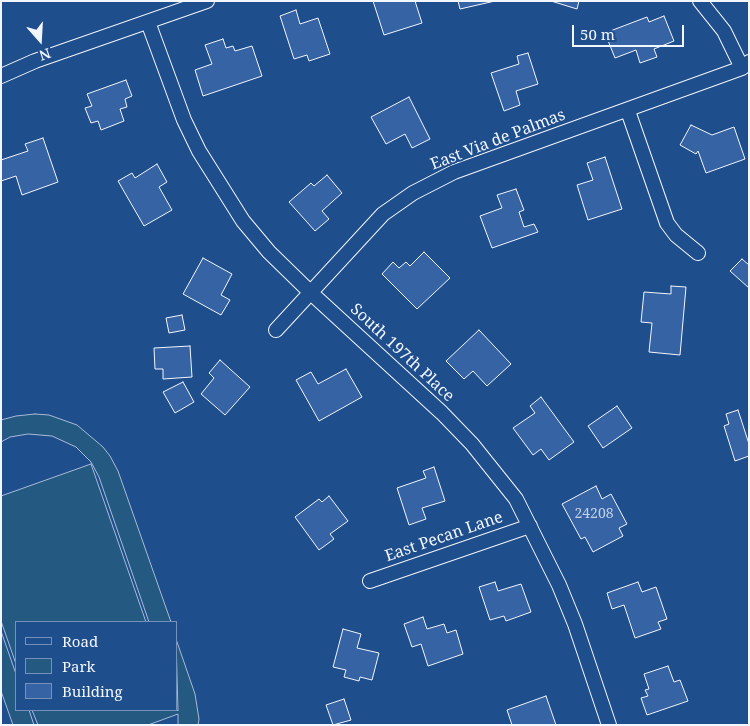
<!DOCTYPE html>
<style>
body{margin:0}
#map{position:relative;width:750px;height:726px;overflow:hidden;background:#1f4e8c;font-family:"Noto Serif",serif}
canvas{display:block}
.frame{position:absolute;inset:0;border:2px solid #f2f6ff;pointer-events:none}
.legend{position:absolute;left:15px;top:621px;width:162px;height:90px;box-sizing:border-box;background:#1f4e8c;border:1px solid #7391ba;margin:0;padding:6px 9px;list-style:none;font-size:15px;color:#f2f6ff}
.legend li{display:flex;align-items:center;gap:10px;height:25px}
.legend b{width:25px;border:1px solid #7391ba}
.north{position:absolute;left:15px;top:15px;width:50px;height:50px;-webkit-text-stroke:4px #1f4e8c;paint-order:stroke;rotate:161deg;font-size:14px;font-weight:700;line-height:20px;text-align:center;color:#f2f6ff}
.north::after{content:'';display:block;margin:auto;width:18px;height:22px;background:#f2f6ff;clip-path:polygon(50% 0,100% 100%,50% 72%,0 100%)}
.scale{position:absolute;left:572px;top:25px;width:112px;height:22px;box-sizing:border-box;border:2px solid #f2f6ff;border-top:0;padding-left:6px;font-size:15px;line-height:18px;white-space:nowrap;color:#f2f6ff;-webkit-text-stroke:4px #1f4e8c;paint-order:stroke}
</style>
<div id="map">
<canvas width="750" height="726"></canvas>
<div class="frame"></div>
<ul class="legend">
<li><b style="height:6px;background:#1f4e8c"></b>Road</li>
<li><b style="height:14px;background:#245a82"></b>Park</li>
<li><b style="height:14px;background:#3563a3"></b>Building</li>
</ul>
<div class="north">N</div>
<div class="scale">50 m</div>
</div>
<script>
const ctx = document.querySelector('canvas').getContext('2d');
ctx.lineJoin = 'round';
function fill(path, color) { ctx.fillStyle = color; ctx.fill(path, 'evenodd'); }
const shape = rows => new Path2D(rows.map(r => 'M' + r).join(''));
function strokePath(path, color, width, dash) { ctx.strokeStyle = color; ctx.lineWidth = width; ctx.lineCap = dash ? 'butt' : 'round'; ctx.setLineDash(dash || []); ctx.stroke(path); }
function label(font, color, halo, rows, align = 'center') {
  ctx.font = font + ' "Noto Serif",serif'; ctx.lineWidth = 4; ctx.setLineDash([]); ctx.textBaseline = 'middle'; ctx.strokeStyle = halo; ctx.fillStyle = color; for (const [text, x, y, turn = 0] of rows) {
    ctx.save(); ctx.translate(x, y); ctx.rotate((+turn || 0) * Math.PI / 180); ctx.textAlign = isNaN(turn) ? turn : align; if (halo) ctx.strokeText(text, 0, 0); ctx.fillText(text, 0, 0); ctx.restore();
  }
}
const green = shape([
 [35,414,49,415,77,425,103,447,110,456,118,471,171,622,149,622,99,477,91,462,76,447,52,436,28,434,10,437,1,442,1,420,16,416,35,414],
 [91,464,146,622,16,622,16,664,1,621,1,496,91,464],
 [1,631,16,674,16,710,29,710,34,725,13,725,1,691,1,631],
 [176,639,195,694,199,719,198,725,178,725,178,714,148,725,38,725,32,710,176,709,178,711,176,639]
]);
fill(green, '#245a82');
strokePath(green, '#a8bbd7', 1);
const building = shape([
 [373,1,415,1,422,23,384,35,373,1],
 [458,1,495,1,460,9,458,1],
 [551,1,579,1,577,9,551,1],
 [296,10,300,24,318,18,330,54,309,61,307,55,294,59,280,16,296,10],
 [664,16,674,41,654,49,657,57,640,63,636,50,615,58,605,33,647,17,649,22,664,16],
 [223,39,226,48,233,46,235,51,252,46,262,76,203,96,195,70,212,64,205,45,223,39],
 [528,53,538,84,516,91,520,105,504,111,491,73,519,64,517,56,528,53],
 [126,80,132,96,125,99,127,107,120,109,124,121,101,130,98,121,91,123,85,108,92,106,87,94,126,80],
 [409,97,430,139,412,148,405,134,386,144,371,117,409,97],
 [691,125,712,135,734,127,745,159,706,173,698,151,696,154,680,145,691,125],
 [43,138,58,182,22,195,16,176,1,181,1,160,28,151,25,144,43,138],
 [605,157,622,209,588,220,577,185,593,180,587,163,605,157],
 [157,164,167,182,159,187,172,210,144,226,118,181,132,173,135,178,157,164],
 [327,175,342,193,322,211,329,219,315,231,289,202,311,183,314,186,327,175],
 [516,189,524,210,519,212,524,227,534,224,538,232,492,248,480,216,502,208,497,195,516,189],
 [424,252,450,278,417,309,382,274,393,262,399,268,406,262,410,266,424,252],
 [203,258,232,274,221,295,230,300,221,315,183,294,203,258],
 [742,259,749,265,749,288,730,271,742,259],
 [671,286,686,287,680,355,649,352,652,323,641,322,644,292,671,294,671,286],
 [182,315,185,330,169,333,166,318,182,315],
 [479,330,511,364,487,386,473,371,464,379,446,361,479,330],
 [190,346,192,377,163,379,163,369,155,369,154,348,190,346],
 [220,360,250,387,225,415,201,394,214,378,209,373,220,360],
 [346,369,362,397,319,421,296,380,311,372,318,384,346,369],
 [183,382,194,402,175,413,163,392,183,382],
 [541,397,574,442,549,460,541,449,533,455,513,428,535,413,530,406,541,397],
 [617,406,632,428,603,448,588,426,617,406],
 [738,410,749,444,749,456,735,461,724,426,729,424,726,414,738,410],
 [434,467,445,501,422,508,426,519,409,525,397,488,426,478,423,471,434,467],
 [596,486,602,499,611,494,627,524,619,528,623,536,593,552,585,537,581,539,562,504,596,486],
 [329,496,348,521,330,534,334,539,319,550,295,517,319,499,322,502,329,496],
 [495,582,498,591,521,584,531,612,506,621,504,616,490,620,479,587,495,582],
 [638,582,642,592,656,587,667,619,658,622,661,629,635,638,624,605,612,609,607,593,638,582],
 [423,617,427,629,444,624,447,633,456,630,463,654,428,666,421,644,412,647,404,624,423,617],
 [343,629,361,634,357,648,379,653,372,680,360,677,359,681,344,677,346,670,333,667,343,629],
 [668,666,674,682,680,680,688,701,647,715,641,698,648,696,645,690,649,689,644,674,668,666],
 [546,696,556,725,512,725,507,710,546,696],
 [344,699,351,720,333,725,326,705,344,699]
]);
fill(building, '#3563a3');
strokePath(building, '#f2f6ff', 1);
const street = shape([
 [700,1,724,31,742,68],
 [148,22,184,120,199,151,243,221,269,252,310,292,442,413,472,444,516,499,559,585,575,624,609,725],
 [1,76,35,61,207,1],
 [628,111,667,223,676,235,698,253],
 [276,330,383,214,413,193,454,172,742,68,749,62],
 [370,581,530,526]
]);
strokePath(street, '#f2f6ff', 16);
strokePath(street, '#1f4e8c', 14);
label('14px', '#c3d1e8', null, [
 ["24208",594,514]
]);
label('16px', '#f2f6ff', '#1f4e8c', [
 ["East Via de Palmas",498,140,-21],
 ["South 197th Place",402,353,43],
 ["East Pecan Lane",444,537,-19]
]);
</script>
